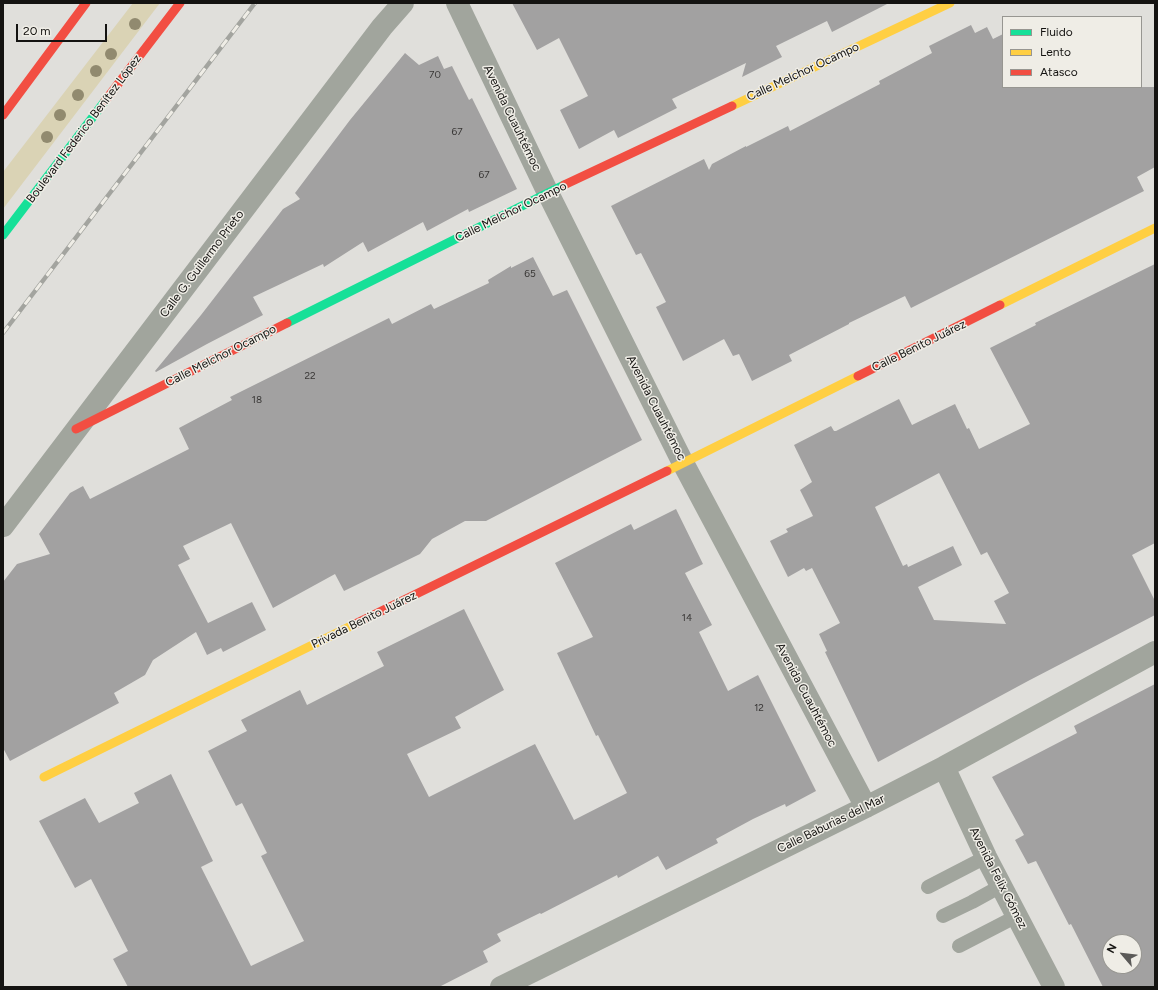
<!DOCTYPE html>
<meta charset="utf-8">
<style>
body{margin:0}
#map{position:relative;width:1158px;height:990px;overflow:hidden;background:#e0dfdb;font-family:Figtree,sans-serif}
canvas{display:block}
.frame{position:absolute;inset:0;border:4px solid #141311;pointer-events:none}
.legend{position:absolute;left:1002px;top:16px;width:140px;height:72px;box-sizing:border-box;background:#efede6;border:1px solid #979691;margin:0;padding:5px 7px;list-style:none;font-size:12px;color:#141311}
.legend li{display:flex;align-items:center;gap:8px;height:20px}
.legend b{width:20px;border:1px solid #979691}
.north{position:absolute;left:1102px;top:934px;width:40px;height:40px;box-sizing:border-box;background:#efede6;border:1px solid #979691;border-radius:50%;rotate:298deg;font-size:11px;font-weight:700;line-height:16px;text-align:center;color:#141311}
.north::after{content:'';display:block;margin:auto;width:14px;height:18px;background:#5b5a58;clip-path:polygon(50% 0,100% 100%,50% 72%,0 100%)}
.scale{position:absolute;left:16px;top:24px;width:91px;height:18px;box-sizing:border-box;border:2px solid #141311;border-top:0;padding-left:5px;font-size:12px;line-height:14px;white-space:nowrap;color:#141311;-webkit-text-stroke:3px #efede6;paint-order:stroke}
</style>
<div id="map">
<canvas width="1158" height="990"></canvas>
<div class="frame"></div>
<ul class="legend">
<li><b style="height:5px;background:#16e098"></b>Fluido</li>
<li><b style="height:5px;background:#ffcf43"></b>Lento</li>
<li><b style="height:5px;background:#f24e42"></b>Atasco</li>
</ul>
<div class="north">N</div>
<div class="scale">20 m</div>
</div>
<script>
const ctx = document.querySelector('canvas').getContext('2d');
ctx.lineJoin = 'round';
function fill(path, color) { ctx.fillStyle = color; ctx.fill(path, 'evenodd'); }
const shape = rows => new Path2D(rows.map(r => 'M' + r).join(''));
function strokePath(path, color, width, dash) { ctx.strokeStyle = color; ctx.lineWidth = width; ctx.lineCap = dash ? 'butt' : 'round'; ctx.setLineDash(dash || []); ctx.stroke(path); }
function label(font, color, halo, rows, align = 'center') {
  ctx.font = font + ' Figtree,sans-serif'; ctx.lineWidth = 3; ctx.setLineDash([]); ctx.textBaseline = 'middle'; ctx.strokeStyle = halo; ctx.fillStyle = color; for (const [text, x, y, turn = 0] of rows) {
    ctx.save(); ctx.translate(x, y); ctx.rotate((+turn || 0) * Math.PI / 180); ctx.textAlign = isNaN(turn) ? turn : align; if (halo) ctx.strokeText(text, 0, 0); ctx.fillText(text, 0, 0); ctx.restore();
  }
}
fill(shape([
 [133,3,160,3,3,209,3,172]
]), '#dad3b5');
fill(shape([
 [512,3,889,3,832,32,827,21,776,46,782,57,742,77,746,63,672,99,677,108,618,138,614,130,579,149,560,110,588,96,559,38,537,50],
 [971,25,975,33,987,27,993,39,1003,34,1003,87,1155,87,1155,167,1137,177,1144,191,911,308,905,296,849,323,849,324,789,355,792,361,752,381,739,354,733,356,724,339,683,361,656,307,666,302,641,253,636,255,611,206,704,159,709,170,712,164,746,146,746,147,788,126,790,131,880,84,879,81,932,53,929,46],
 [405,53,419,65,438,56,444,69,452,66,469,100,472,98,517,189,469,212,468,209,427,231,423,222,368,252,363,242,324,267,323,264,253,297,263,315,207,344,156,372,155,371,201,315,283,209,300,199,295,193,350,120],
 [533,257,553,296,567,290,642,440,486,521,465,521,432,539,420,554,344,591,335,574,273,608,231,523,183,546,190,559,178,565,208,623,252,602,266,630,223,652,221,648,207,655,196,632,153,660,145,675,114,693,119,703,10,761,3,748,3,582,17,564,50,554,39,534,70,493,83,486,90,499,189,449,179,428,232,400,230,397,389,318,392,324,431,304,434,309,489,283,488,280,511,266,511,268],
 [1155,264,1155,543,1132,555,1155,601,1155,615,1028,681,878,762,825,652,827,651,819,634,840,623,812,568,806,571,804,568,788,577,770,541,788,532,786,529,813,516,800,490,812,482,794,445,831,426,834,431,836,431,899,399,912,425,955,404,967,429,969,428,979,449,1030,424,990,348,1036,325,1035,323],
 [939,473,981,555,987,552,1009,593,994,601,1006,624,934,620,918,587,962,565,953,546,908,567,907,564,903,566,875,507],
 [676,509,703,564,685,573,712,625,699,632,728,691,758,675,816,791,786,807,785,804,753,819,716,839,718,843,666,870,658,856,618,878,617,875,541,914,540,913,497,934,501,941,483,951,488,962,439,987,128,987,113,959,128,951,91,879,75,888,39,821,85,798,99,823,139,803,134,793,171,774,213,861,201,867,251,966,304,941,261,856,267,853,242,803,236,806,208,751,247,731,241,720,300,690,307,705,384,666,377,652,464,609,504,690,455,717,461,728,407,754,429,797,535,744,574,820,627,793,598,735,596,736,557,653,593,637,555,563,631,524,634,530],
 [1155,684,1155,987,1103,987,1071,924,1069,925,1036,861,1028,864,1015,840,1024,835,992,777,1077,733,1074,726],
 [1110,942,1134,942,1134,966,1110,966]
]), '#a2a1a1');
strokePath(shape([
 [928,887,986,857],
 [943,916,972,902,1001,886],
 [959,946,1017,916]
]), '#a1a59d', 14);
strokePath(shape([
 [457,3,548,193,683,463,866,807],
 [3,526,382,27,403,3],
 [944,767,986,857,1054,987],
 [501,987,866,807,944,767,1155,652]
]), '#a1a59d', 22);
strokePath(shape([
 [3,235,105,101],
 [287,323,564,185]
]), '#16e098', 9);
strokePath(shape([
 [732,106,950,3],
 [1000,305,1155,228],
 [667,471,858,376],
 [44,777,355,624]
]), '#ffcf43', 9);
strokePath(shape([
 [105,101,180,3],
 [3,115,86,3],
 [564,185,732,106],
 [858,376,1000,305],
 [76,429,287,323],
 [355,624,667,471]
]), '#f24e42', 9);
const rail = shape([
 [3,333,255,3]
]);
strokePath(rail, '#a3a49f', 4.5);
strokePath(rail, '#efede6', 3, [9]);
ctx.fillStyle = '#918a6f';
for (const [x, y] of [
 [135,24],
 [111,54],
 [96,71],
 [78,95],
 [60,115],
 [47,137]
]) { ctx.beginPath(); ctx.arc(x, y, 6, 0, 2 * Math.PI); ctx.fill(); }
label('10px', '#383635', null, [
 ["70",435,75],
 ["67",457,132],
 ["67",484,175],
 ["65",530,274],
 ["22",310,376],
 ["18",257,400],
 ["14",687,618],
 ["12",759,708]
]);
label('12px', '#141311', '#efede6', [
 ["Calle Melchor Ocampo",803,72,-25],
 ["Avenida Cuauhtémoc",512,118,64],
 ["Boulevard Federico Benítez López",84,129,-53],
 ["Calle Melchor Ocampo",511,212,-26],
 ["Calle G. Guillermo Prieto",202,264,-53],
 ["Calle Benito Juárez",919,346,-26],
 ["Calle Melchor Ocampo",221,356,-27],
 ["Avenida Cuauhtémoc",656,408,63],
 ["Privada Benito Juárez",364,620,-26],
 ["Avenida Cuauhtémoc",806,695,62],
 ["Calle Baburias del Mar",831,824,-26],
 ["Avenida Felix Gómez",998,878,63]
]);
</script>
